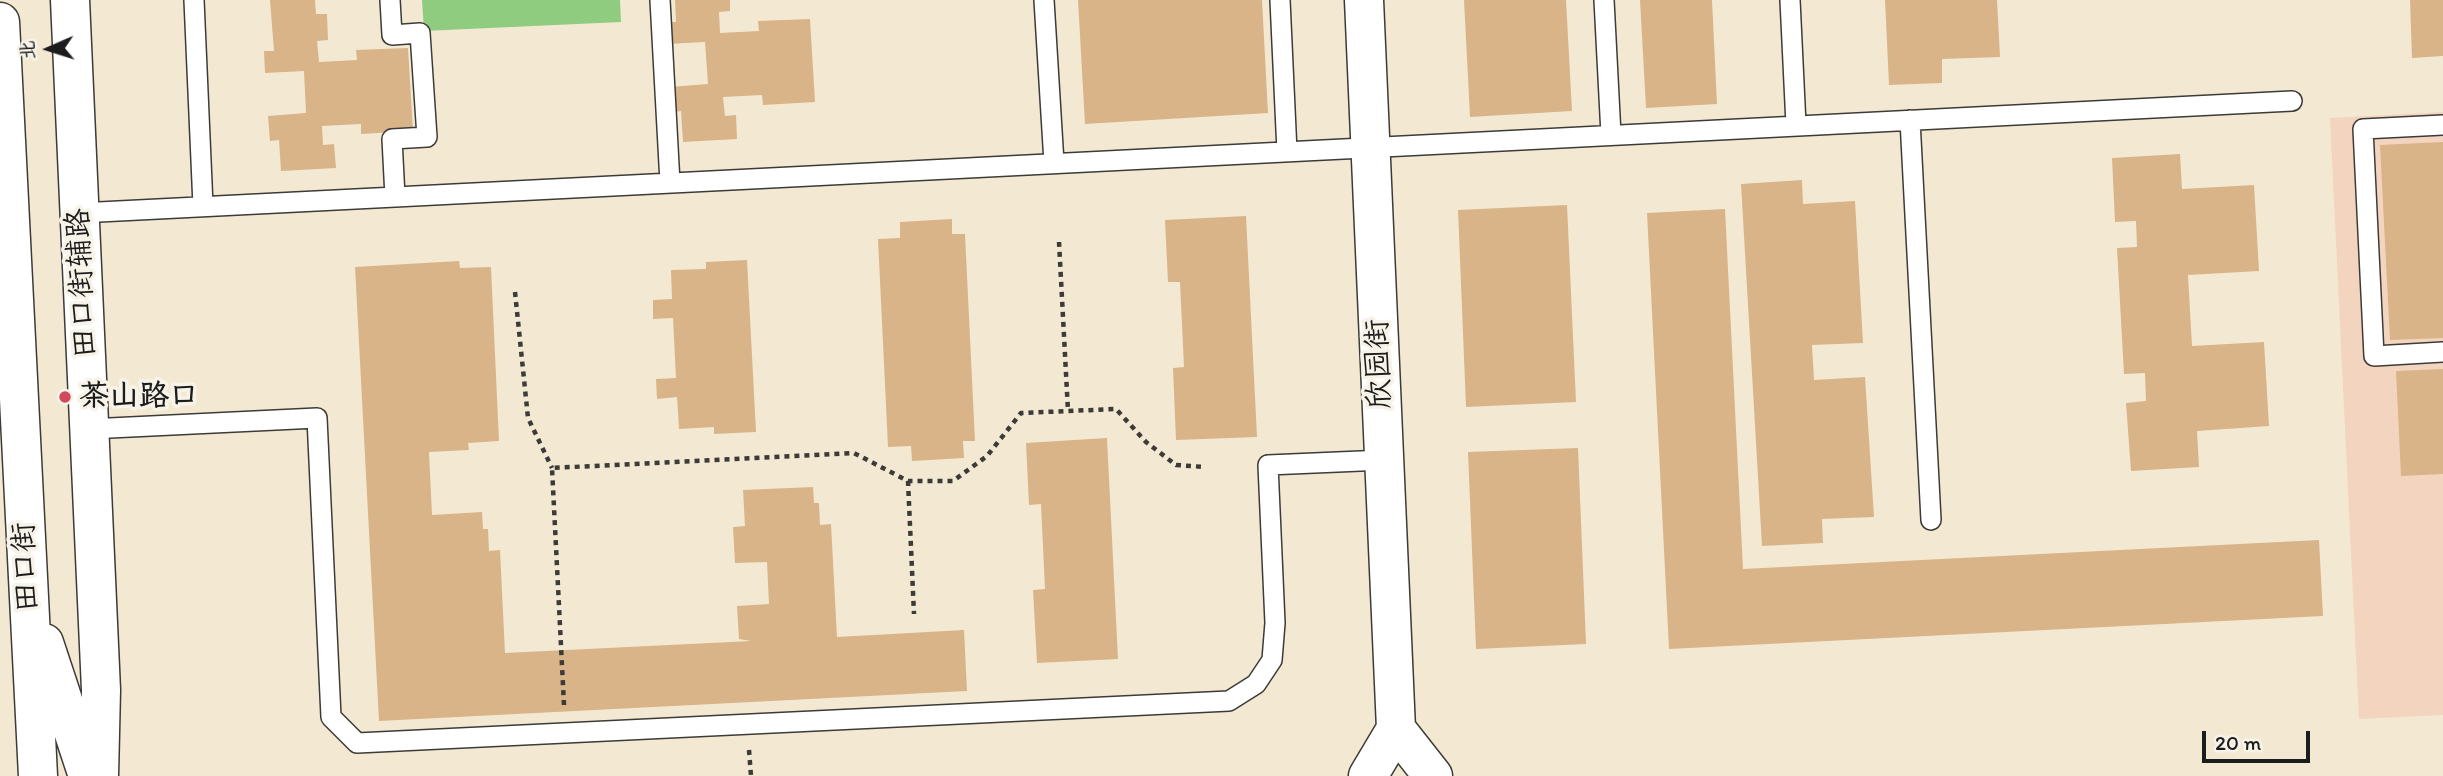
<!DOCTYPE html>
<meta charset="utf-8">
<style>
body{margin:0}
#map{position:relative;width:2443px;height:776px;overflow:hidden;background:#f3e9d3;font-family:Itim,"LXGW WenKai TC",sans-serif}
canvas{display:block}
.north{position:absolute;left:14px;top:14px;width:70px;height:70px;-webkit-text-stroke:5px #f7f3e8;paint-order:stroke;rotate:267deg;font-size:19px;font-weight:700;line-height:28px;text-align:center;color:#1c1c1c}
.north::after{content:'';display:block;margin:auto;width:24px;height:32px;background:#1c1c1c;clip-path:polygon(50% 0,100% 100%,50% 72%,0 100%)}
.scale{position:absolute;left:2202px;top:731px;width:108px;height:32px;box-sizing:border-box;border:4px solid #1c1c1c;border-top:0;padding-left:9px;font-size:21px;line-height:24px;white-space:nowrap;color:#1c1c1c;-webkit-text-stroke:5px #f7f3e8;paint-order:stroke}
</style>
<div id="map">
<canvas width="2443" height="776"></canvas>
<div class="north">北</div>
<div class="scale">20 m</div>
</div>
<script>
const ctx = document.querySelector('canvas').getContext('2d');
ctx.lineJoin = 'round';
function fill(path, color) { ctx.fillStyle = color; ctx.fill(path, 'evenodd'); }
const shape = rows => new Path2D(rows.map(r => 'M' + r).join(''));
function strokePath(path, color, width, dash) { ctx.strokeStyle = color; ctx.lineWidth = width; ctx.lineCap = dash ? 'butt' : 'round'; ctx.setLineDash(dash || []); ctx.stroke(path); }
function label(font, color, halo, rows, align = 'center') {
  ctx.font = font + ' Itim,"LXGW WenKai TC",sans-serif'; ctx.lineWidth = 7; ctx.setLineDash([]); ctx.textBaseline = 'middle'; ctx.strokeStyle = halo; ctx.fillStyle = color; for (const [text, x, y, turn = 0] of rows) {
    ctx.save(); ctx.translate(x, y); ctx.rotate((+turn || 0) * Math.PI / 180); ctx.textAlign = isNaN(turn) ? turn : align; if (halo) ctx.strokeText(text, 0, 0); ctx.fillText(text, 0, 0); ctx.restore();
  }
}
fill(shape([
 [2443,112,2443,715,2359,719,2330,118]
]), '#f3d4bf');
fill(shape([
 [422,0,620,0,621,22,424,31]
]), '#90cc80');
fill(shape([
 [270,0,315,0,316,14,327,14,328,40,317,41,319,62,357,60,356,50,408,48,413,131,361,134,361,124,322,126,323,145,334,144,336,168,281,171,279,140,270,141,268,116,306,113,304,71,265,73,264,51,274,51],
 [675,0,730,0,730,11,719,12,720,33,759,31,758,21,810,19,815,102,763,105,762,95,723,97,725,116,736,115,737,139,683,142,681,111,671,112,670,87,708,84,705,42,667,44,666,22,676,22],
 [1078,0,1262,0,1268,113,1085,124],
 [1464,0,1566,0,1572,111,1470,117],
 [1640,0,1712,0,1717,104,1646,108],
 [1885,0,1997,0,2000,57,1942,59,1942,83,1889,85],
 [2410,0,2443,0,2443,56,2412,58],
 [2443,142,2443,338,2390,340,2380,145],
 [2180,154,2182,189,2254,185,2259,271,2188,275,2192,346,2264,342,2269,426,2197,431,2199,467,2131,471,2126,403,2146,401,2145,373,2124,374,2117,248,2137,247,2136,221,2115,222,2112,158],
 [1802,180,1803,204,1855,201,1863,343,1812,345,1814,380,1865,377,1874,517,1822,519,1823,543,1762,546,1741,184],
 [1567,205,1576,402,1466,407,1458,210],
 [1725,209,1743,569,2319,540,2323,616,1669,649,1647,213],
 [1246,216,1257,437,1176,440,1173,368,1184,367,1180,282,1168,282,1165,220],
 [952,219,952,234,965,234,975,441,963,441,964,458,912,461,911,446,888,447,878,239,900,238,900,222],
 [747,260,756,432,714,434,714,427,679,429,677,397,657,399,656,379,676,378,673,318,653,319,653,300,672,299,671,270,706,269,706,262],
 [459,261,460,268,491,267,499,441,468,443,469,450,429,452,432,515,482,512,483,529,488,529,489,551,500,550,505,653,751,641,739,639,737,606,769,604,767,562,735,563,733,527,745,526,743,490,813,487,814,503,819,503,820,525,831,524,837,637,964,630,967,691,379,721,355,267],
 [2443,369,2443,474,2401,476,2396,371],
 [1107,438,1118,659,1037,663,1033,590,1045,589,1041,504,1029,505,1026,443],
 [1578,448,1586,644,1476,649,1468,452]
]), '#d8b488');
const lane = shape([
 [194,0,203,206],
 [390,0,392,35,420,33,427,137,392,139,395,197],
 [660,0,670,183],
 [1044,0,1054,163],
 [1280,0,1287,152],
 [1604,0,1611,135],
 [1790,0,1796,125],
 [1910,120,1931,520],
 [2443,125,2363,129,2374,356,2443,352],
 [79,213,2292,101],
 [89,429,317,418,331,717,357,743,1229,701,1256,684,1272,660,1275,623,1268,465,1384,460]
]);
const street = shape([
 [1364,0,1396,729],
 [1368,776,1396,729,1433,776]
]);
const secondary = shape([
 [70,0,101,690,99,776]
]);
const primary = shape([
 [0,22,38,776],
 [44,643,88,776]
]);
strokePath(lane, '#3c3b37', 22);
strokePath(street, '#3c3b37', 41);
strokePath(secondary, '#3c3b37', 41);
strokePath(primary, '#3c3b37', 41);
strokePath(shape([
 [1059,242,1068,411],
 [515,292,528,418,552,468],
 [908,481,914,614],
 [564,705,552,468,854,453,908,481,953,481,987,456,1021,413,1116,409,1146,442,1176,465,1205,467],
 [749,750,751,776]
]), '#3c3b37', 4.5, [5, 5]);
strokePath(lane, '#fff', 19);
strokePath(street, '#fff', 38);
strokePath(secondary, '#fff', 38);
strokePath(primary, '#fff', 38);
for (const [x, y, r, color] of [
 [65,397,7,"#d1495b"]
]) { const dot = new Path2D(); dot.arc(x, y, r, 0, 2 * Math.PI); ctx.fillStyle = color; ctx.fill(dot); strokePath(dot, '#f7f3e8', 2.5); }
label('30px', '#1c1c1c', '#f7f3e8', [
 ["田口街辅路",83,283,-93],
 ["欣园街",1380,364,-92],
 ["田口街",27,567,-93]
]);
label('bold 30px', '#1c1c1c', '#f7f3e8', [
 ["茶山路口",79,397]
], 'left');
</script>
